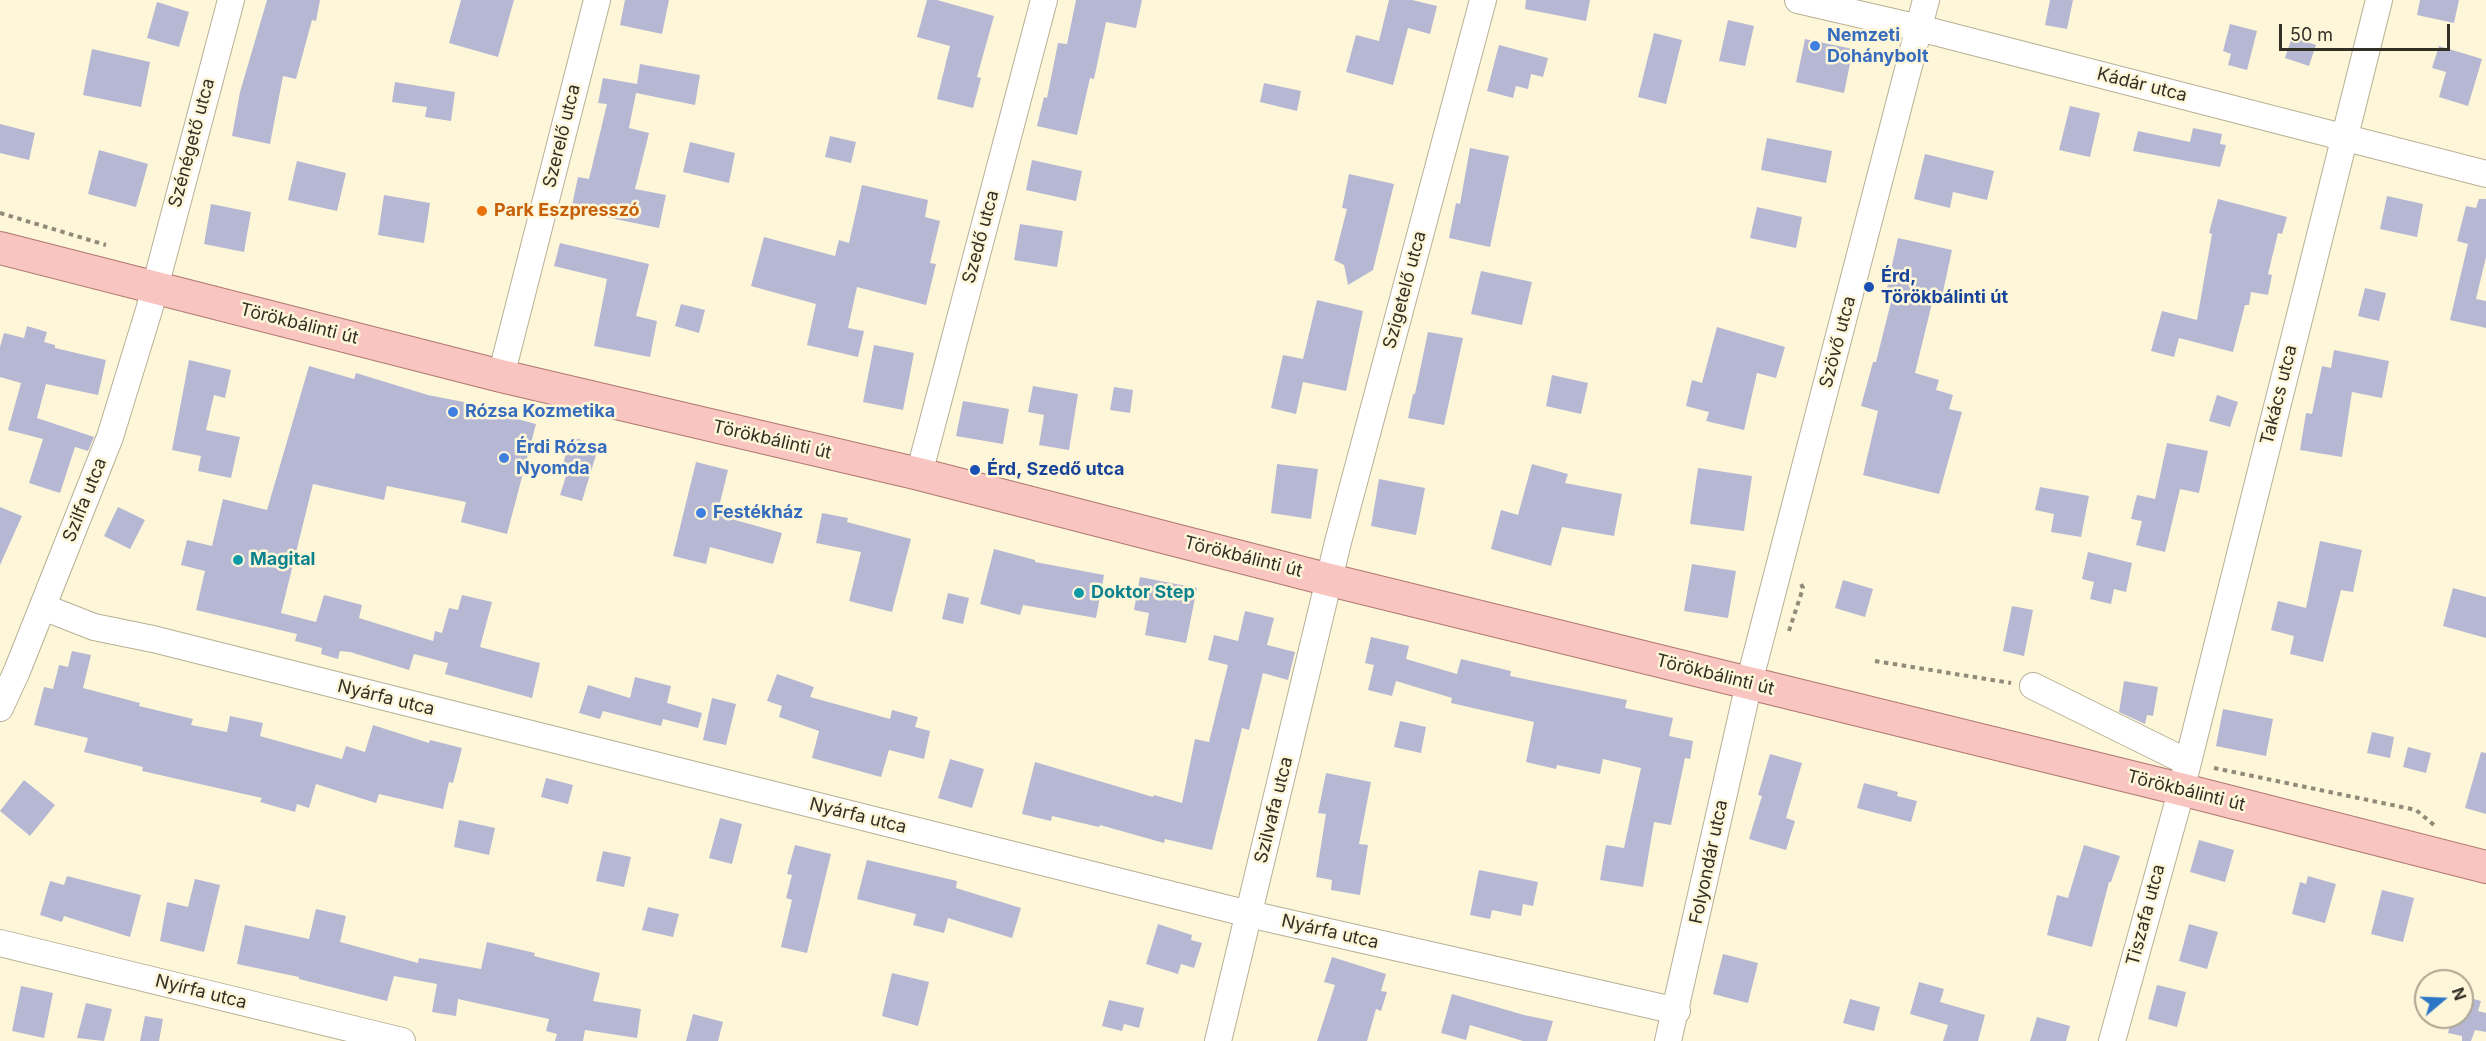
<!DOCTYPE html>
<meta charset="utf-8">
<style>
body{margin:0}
#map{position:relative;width:2486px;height:1041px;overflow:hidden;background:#fef6d9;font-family:Inter,sans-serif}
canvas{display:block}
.north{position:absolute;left:2414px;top:969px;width:60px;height:60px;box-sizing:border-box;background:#fef6d9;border:2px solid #aca691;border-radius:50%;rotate:71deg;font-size:16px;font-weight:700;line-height:24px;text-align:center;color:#322f25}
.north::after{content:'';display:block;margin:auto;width:21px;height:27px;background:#2d76c7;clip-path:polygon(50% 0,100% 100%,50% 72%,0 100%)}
.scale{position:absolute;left:2279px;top:24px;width:171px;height:27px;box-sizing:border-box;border:3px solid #322f25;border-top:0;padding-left:8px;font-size:18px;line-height:21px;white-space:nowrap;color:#322f25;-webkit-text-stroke:4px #fef6d9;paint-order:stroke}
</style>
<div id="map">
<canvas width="2486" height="1041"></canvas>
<div class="north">N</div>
<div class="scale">50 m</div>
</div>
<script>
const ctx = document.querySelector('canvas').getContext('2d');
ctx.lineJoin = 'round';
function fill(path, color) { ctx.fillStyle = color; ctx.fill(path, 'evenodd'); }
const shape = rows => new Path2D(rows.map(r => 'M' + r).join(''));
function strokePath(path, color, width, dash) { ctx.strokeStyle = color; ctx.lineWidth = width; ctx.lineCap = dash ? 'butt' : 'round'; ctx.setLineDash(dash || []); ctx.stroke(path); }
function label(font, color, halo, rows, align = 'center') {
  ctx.font = font + ' Inter,sans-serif'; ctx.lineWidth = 5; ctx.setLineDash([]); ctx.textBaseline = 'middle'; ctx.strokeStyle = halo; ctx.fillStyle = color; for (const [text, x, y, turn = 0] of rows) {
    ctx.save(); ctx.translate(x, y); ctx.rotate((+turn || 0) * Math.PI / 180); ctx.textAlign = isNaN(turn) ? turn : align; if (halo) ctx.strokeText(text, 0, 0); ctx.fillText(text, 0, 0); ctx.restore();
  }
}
fill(shape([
 [267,0,320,0,316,21,312,20,296,79,283,76,270,144,232,136,240,92],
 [461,0,514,0,498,57,449,43],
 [625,0,669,0,662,34,620,25],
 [927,0,937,0,994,16,977,77,981,78,973,108,937,99,950,46,917,37],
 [1076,0,1142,0,1136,28,1106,22,1094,79,1090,78,1077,135,1037,126,1044,97,1047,98,1058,43,1067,44],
 [1389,0,1412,0,1437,6,1430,34,1408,28,1393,85,1346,72,1356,35,1379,41],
 [1526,0,1590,0,1586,21,1525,9],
 [2050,0,2073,0,2067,29,2045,25],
 [2420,0,2459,0,2454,23,2417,15],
 [157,2,189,12,179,47,147,38],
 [1728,20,1754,26,1745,66,1719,61],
 [2230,24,2257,31,2247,70,2228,65,2231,54,2223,51],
 [1654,33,1682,40,1666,104,1638,97],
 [2292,37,2316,45,2309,66,2285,58],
 [1805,39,1853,49,1844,93,1796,82],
 [1499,45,1548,58,1543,77,1531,74,1528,89,1516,86,1513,98,1487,91],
 [2439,46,2482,59,2468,106,2439,97,2446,72,2432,68],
 [92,49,150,62,141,107,83,95],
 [640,64,700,75,695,105,636,93,629,128,649,133,635,189,666,195,659,228,571,210,578,177,589,179,607,104,598,103,603,78,637,84],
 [395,82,455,92,451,121,425,117,427,107,392,102],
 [1264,83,1301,91,1297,111,1260,102],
 [2070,106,2100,113,2090,157,2059,150],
 [0,124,35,133,29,160,0,153],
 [2193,128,2222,134,2220,144,2226,145,2220,167,2133,151,2138,131,2190,142],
 [830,136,856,142,851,163,825,157],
 [1767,138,1832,151,1826,183,1761,170],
 [690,142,735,153,729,183,683,172],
 [1470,148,1509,156,1490,247,1449,238,1456,203,1460,204],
 [99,150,148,164,136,207,88,194],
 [1925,154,1994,171,1987,200,1953,192,1950,208,1914,199],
 [1032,160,1082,171,1076,201,1026,190],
 [297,161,346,173,337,211,288,200],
 [1349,174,1394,184,1373,270,1348,285,1344,265,1334,260,1347,209,1342,208],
 [862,185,928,200,925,217,940,221,930,263,936,264,926,305,857,287,848,328,864,331,858,357,807,345,816,304,751,286,764,237,835,256,839,240,849,243],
 [384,195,430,203,424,243,378,235],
 [2387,196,2423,204,2417,237,2380,229],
 [2218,199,2287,217,2282,234,2278,233,2268,274,2272,275,2268,295,2251,292,2249,305,2245,305,2233,352,2179,338,2174,357,2151,351,2162,311,2197,320,2212,234,2209,233],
 [2479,199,2486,199,2486,257,2476,299,2486,301,2486,328,2450,320,2468,244,2457,241,2466,206,2476,208],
 [211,204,251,212,244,252,204,244],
 [1757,207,1802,217,1796,248,1750,238],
 [1020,224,1063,231,1057,267,1014,260],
 [1898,238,1952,250,1941,301,1933,299,1915,373,1939,380,1936,390,1953,395,1949,409,1962,412,1939,494,1863,475,1878,411,1861,406,1873,362,1876,362,1894,290,1887,288],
 [560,243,649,264,636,316,657,321,650,357,594,346,607,279,554,266],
 [1481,271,1532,282,1522,325,1471,314],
 [2365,288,2386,293,2379,321,2358,316],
 [1317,300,1363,311,1346,391,1303,382,1296,414,1271,408,1283,355,1303,359],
 [681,304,705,310,699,333,675,326],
 [27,326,47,332,44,342,55,345,55,348,106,360,98,395,46,384,37,418,94,437,88,451,75,447,60,493,29,483,43,439,8,430,21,383,0,377,0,347,4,333,24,338],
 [1717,327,1785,347,1776,378,1757,373,1744,430,1706,421,1709,412,1686,406,1692,380,1702,383],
 [1428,332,1463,338,1444,425,1408,418,1413,394,1415,394],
 [874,345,914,353,903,410,863,402],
 [2334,350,2389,361,2382,398,2352,392,2342,457,2300,450,2306,413,2312,414,2322,366,2331,368],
 [189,360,231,370,225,398,214,395,206,430,240,437,231,478,198,471,201,456,172,450],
 [309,366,354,379,356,373,428,395,474,404,473,407,536,424,507,534,461,522,466,502,387,486,384,500,313,484,281,613,316,622,324,595,362,605,359,618,433,641,435,631,442,633,449,608,458,610,462,595,492,602,480,647,540,663,532,698,445,674,448,663,414,654,409,670,350,652,340,651,338,659,321,654,322,648,295,641,297,634,196,610,205,571,181,565,187,540,212,546,223,499,267,510],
 [1552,375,1588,383,1581,414,1546,406],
 [1033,386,1078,394,1069,450,1039,445,1044,415,1028,412],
 [1114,387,1133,390,1130,413,1110,410],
 [2217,395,2238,402,2230,427,2209,421],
 [963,401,1009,409,1003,444,956,436],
 [571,437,599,445,582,501,560,495,566,476,560,474],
 [2167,443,2208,451,2199,493,2180,489,2165,552,2136,545,2142,521,2131,519,2137,495,2155,499],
 [696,462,728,470,717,515,782,533,773,564,710,547,706,564,673,556],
 [1277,464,1318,469,1311,519,1271,513],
 [1532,464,1568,474,1565,483,1622,494,1614,536,1562,527,1551,566,1491,549,1501,510,1518,515],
 [1698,468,1752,476,1744,531,1690,524],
 [1379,479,1425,488,1416,535,1371,526],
 [2040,487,2089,496,2081,537,2051,532,2054,514,2035,510],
 [0,507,22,516,0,565],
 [118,507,145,520,130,549,104,536],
 [822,513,848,518,847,522,911,539,892,612,849,601,861,552,816,543],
 [2320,541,2362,550,2353,592,2341,590,2323,662,2290,654,2294,636,2271,630,2278,601,2306,608],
 [994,549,1035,560,1035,562,1104,575,1096,618,1023,605,1020,615,980,604],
 [2088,552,2132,563,2126,592,2114,589,2111,604,2090,599,2094,582,2082,579],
 [1692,564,1736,571,1728,618,1684,611],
 [1140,577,1197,588,1186,643,1145,635,1149,613,1134,610],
 [1843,580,1873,589,1865,617,1835,608],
 [2453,588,2486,597,2486,638,2443,626],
 [948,593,969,598,963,624,942,619],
 [2012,606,2033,610,2024,656,2003,651],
 [1245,611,1274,618,1267,645,1295,652,1288,680,1263,673,1249,730,1242,728,1212,850,1165,839,1164,843,1100,825,1099,827,1052,816,1051,821,1022,814,1035,762,1153,797,1154,795,1182,803,1195,739,1209,742,1228,665,1208,660,1214,635,1238,641],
 [1371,637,1409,646,1406,659,1457,674,1461,659,1511,671,1510,676,1627,700,1625,708,1673,718,1669,736,1693,741,1690,759,1685,758,1671,825,1654,822,1643,887,1600,880,1606,845,1624,848,1641,768,1603,759,1600,774,1557,765,1556,769,1526,762,1534,722,1451,703,1452,698,1396,681,1392,696,1368,690,1374,665,1365,663],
 [72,651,91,655,83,688,140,703,139,706,193,719,191,725,227,732,230,716,263,723,260,736,342,759,346,746,365,752,373,725,429,743,430,740,462,748,453,783,449,782,443,809,379,794,376,803,316,784,309,808,297,804,295,812,260,802,262,798,142,771,143,767,84,752,88,738,34,725,44,687,53,689,59,665,68,667],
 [777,674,814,687,810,697,890,719,892,710,918,717,915,727,930,731,924,759,889,750,881,777,812,758,819,731,779,717,782,706,767,701],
 [635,677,671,686,667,703,702,713,698,728,663,719,661,726,603,711,600,719,579,713,588,685,630,698],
 [2124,681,2158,687,2153,716,2147,715,2145,724,2119,712],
 [712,698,736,704,726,745,703,740],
 [2223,709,2273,719,2266,756,2216,746],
 [1400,721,1426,727,1421,753,1394,747],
 [2372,732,2394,737,2390,758,2367,753],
 [2408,747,2431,753,2426,773,2403,767],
 [2481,752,2486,753,2486,814,2465,808],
 [1770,754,1802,763,1786,818,1795,821,1786,850,1749,839,1762,796,1758,795],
 [950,759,984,769,972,808,938,798],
 [1326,773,1371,782,1359,844,1368,845,1360,895,1331,890,1332,880,1316,877,1326,814,1318,813],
 [546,778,573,785,568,804,541,797],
 [24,780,55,805,30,836,0,811],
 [1864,783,1898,792,1897,796,1917,801,1911,822,1857,808],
 [720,818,742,824,732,864,709,858],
 [459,820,495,828,489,855,454,847],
 [2199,840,2234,850,2225,882,2190,872],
 [795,845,831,854,807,953,781,947,792,900,786,898,792,875,787,874],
 [2084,845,2120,856,2111,882,2109,882,2092,947,2047,935,2057,895,2068,898],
 [603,851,631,857,624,887,596,881],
 [867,860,957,881,956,888,1021,908,1012,938,948,918,944,933,913,925,916,914,857,899],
 [1479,870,1538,882,1533,906,1523,904,1521,916,1492,910,1490,919,1470,915],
 [67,876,141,895,130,937,64,916,62,922,40,915,50,881,64,885],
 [2308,876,2336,884,2325,923,2292,914,2300,882,2306,884],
 [195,879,220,885,204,952,160,941,167,902,188,907],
 [2382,890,2414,898,2403,942,2371,934],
 [648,907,679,914,673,937,642,930],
 [316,909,346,916,340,942,418,963,419,958,481,969,487,942,535,953,534,956,600,973,593,1001,641,1009,637,1038,585,1030,583,1041,555,1041,557,1034,546,1031,549,1019,458,999,456,1016,432,1012,437,984,394,976,387,1001,299,979,299,977,237,964,245,925,309,939],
 [1158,924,1192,935,1191,940,1202,943,1194,968,1181,964,1178,974,1146,964],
 [2189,924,2218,932,2207,969,2179,961],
 [1723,954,1758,963,1748,1003,1713,994],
 [1332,957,1386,974,1381,991,1387,992,1381,1011,1376,1009,1367,1041,1317,1041,1335,985,1324,982],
 [892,973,929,982,918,1026,882,1016],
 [1919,982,1944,989,1940,1002,1985,1015,1978,1041,1943,1041,1948,1025,1910,1014],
 [2157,985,2186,992,2177,1027,2148,1019],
 [21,986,53,993,44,1038,12,1031],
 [1452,994,1524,1015,1553,1021,1547,1041,1523,1041,1470,1025,1466,1040,1441,1033],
 [2462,996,2481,1001,2478,1011,2486,1013,2486,1032,2475,1030,2471,1041,2462,1041,2462,1036,2448,1033,2452,1017,2462,1017],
 [1850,999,1880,1007,1874,1031,1843,1023],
 [1109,1000,1144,1008,1139,1028,1124,1024,1122,1031,1102,1026],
 [86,1003,112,1009,104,1041,77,1038],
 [693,1014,723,1022,718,1041,686,1041],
 [145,1016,163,1019,159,1041,140,1041],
 [2037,1017,2070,1026,2066,1041,2030,1041]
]), '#b6b8d3');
const minor = shape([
 [1798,0,1919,28,2486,174],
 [501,376,597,0],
 [919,474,1044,0],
 [43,607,94,627,153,639,1249,914,1677,1011],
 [2033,686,2187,762],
 [0,708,17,671,110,437,149,310,231,0],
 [0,943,402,1041],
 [1218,1041,1338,542,1483,0],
 [1668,1041,1749,683,1926,0],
 [2112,1041,2176,810,2379,0]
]);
const major = shape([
 [0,248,501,376,919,474,1330,580,2180,789,2486,867]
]);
strokePath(minor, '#b7b095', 28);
strokePath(major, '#af7870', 34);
strokePath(shape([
 [0,213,106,245],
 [1789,631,1803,588,1800,582],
 [1875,661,2011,683],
 [2214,768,2416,810,2434,825]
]), '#908b78', 4, [4.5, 4.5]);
strokePath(minor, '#fff', 26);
strokePath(major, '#f8c5c1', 32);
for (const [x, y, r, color] of [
 [1815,46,6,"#3f7fe0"],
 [482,211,6,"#e8710a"],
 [1869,287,6,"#1a4fb4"],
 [453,412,6,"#3f7fe0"],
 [504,458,6,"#3f7fe0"],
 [975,470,6,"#1a4fb4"],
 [701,513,6,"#3f7fe0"],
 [238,560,6,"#0f9aa8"],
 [1079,593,6,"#0f9aa8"]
]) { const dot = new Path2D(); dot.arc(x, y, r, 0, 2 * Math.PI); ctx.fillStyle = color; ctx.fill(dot); strokePath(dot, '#fef6d9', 2); }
label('bold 18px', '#366cbe', '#fef6d9', [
 ["Nemzeti",1827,36],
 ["Dohánybolt",1827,57],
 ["Rózsa Kozmetika",465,412],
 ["Érdi Rózsa",516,448],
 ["Nyomda",516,469],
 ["Festékház",713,513]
], 'left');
label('18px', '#322f25', '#fef6d9', [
 ["Kádár utca",2142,85,14],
 ["Szerelő utca",562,136,-76],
 ["Szénégető utca",192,143,-75],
 ["Szedő utca",981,237,-75],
 ["Szigetelő utca",1405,290,-75],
 ["Törökbálinti út",299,324,14],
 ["Szövő utca",1838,342,-75],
 ["Takács utca",2279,395,-76],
 ["Törökbálinti út",772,440,13],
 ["Szilfa utca",85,500,-68],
 ["Törökbálinti út",1243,557,14],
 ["Törökbálinti út",1715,675,14],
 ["Nyárfa utca",386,698,14],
 ["Törökbálinti út",2186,791,14],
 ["Szilvafa utca",1274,810,-76],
 ["Nyárfa utca",858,816,14],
 ["Folyondár utca",1709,862,-78],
 ["Tiszafa utca",2146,915,-75],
 ["Nyárfa utca",1330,932,13],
 ["Nyírfa utca",201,992,14]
]);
label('bold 18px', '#c56008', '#fef6d9', [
 ["Park Eszpresszó",494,211]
], 'left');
label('bold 18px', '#164399', '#fef6d9', [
 ["Érd,",1881,277],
 ["Törökbálinti út",1881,298],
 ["Érd, Szedő utca",987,470]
], 'left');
label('bold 18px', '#0d838f', '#fef6d9', [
 ["Magital",250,560],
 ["Doktor Step",1091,593]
], 'left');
</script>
